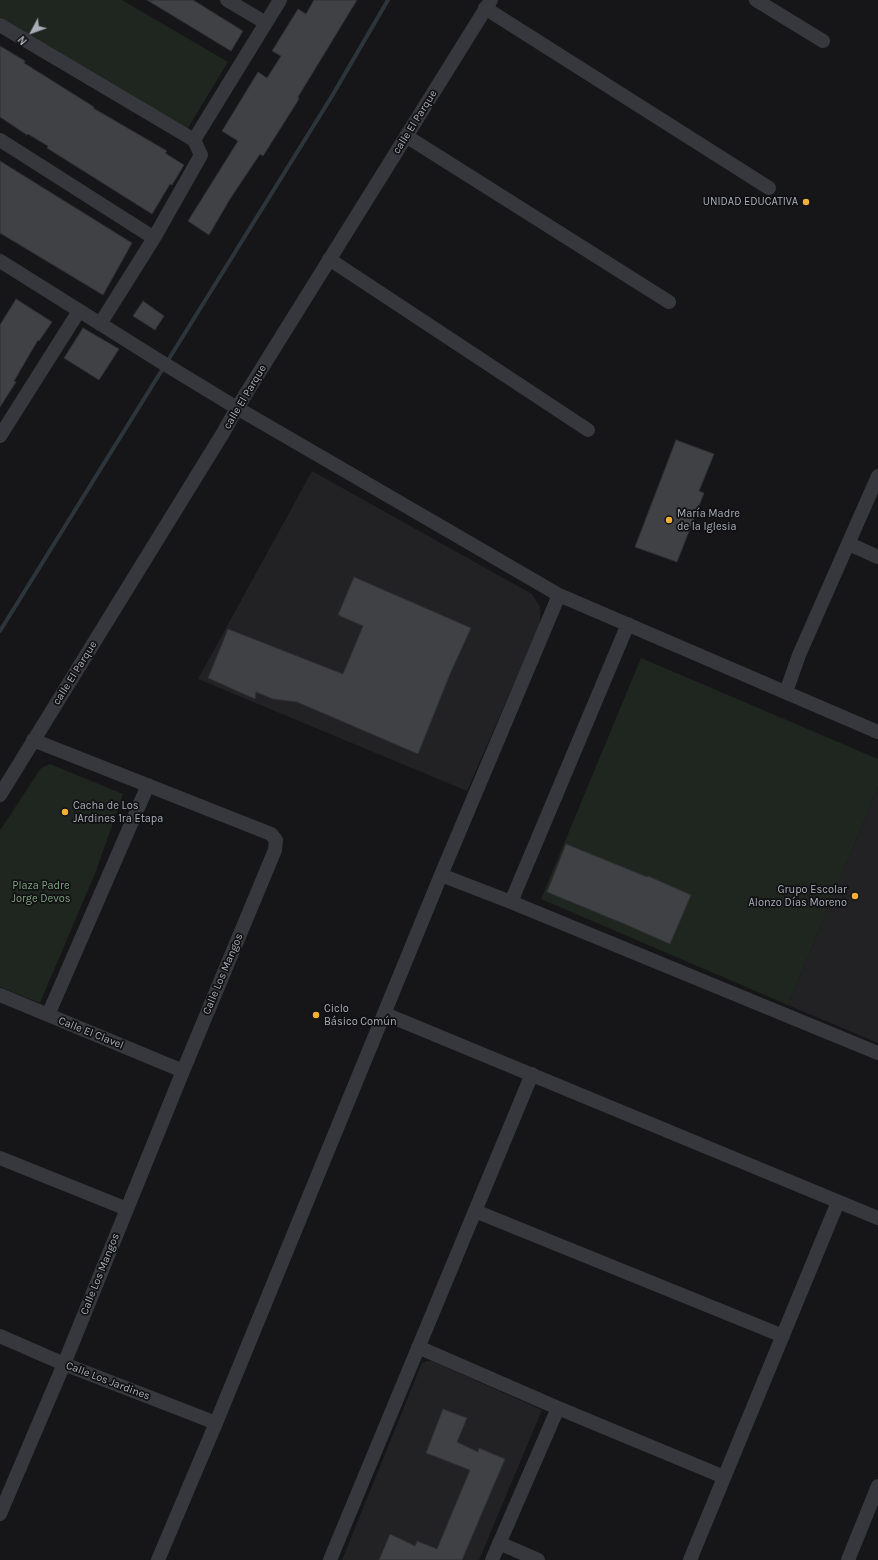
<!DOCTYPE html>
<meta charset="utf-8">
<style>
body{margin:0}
#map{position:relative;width:878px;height:1560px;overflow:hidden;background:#161618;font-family:Karla,sans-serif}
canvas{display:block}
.north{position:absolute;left:12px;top:12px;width:40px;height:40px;-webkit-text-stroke:3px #111113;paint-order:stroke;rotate:229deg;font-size:11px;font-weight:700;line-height:16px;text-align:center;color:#a8adb8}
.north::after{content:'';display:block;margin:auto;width:14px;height:18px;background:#a8adb8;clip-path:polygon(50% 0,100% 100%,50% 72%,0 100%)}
</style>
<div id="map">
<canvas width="878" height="1560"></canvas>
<div class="north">N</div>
</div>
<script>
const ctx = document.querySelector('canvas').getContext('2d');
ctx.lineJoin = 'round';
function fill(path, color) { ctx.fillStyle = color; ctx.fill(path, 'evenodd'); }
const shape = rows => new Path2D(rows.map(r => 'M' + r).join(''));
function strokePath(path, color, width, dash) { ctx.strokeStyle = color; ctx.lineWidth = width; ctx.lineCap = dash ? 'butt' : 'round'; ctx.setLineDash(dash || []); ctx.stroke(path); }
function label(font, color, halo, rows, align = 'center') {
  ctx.font = font + ' Karla,sans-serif'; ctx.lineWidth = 3.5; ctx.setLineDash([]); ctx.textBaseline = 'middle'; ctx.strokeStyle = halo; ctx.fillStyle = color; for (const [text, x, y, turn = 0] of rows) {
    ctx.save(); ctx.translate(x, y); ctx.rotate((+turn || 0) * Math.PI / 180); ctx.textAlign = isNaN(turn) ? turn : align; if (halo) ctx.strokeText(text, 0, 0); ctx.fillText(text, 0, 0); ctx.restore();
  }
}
fill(shape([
 [312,471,532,594,540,607,540,624,467,791,198,679],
 [878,787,878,1043,788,1005],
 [427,1361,432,1361,542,1410,479,1560,342,1560,422,1363]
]), '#222225');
fill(shape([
 [0,0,122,0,228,62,186,131,0,17],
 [641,658,878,759,878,787,788,1005,541,899],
 [50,764,123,794,96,871,40,1003,0,987,0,829,1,829,41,768]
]), '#1e261f');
strokePath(shape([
 [0,631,332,96,388,0]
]), '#2c353c', 4);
const building = shape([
 [147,0,193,0,243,31,231,51,147,0],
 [314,0,357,0,298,97,299,99,263,156,260,154,230,199,209,235,188,221,238,141,222,131,258,72,267,78,281,56,272,51,298,9,306,14,314,0],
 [0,46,25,61,24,63,94,107,93,108,167,151,165,153,184,165,172,185,170,184,152,214,47,148,48,146,28,134,27,135,0,117,0,46],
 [0,161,132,243,103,295,0,233,0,161],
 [16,299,52,322,39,341,38,340,14,381,16,382,0,407,0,325,16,299],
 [143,301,164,316,155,330,133,316,143,301],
 [83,328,119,349,99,380,64,358,83,328],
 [676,440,714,454,699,491,704,493,677,562,635,547,676,440],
 [354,577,471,628,450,674,418,754,297,702,273,699,256,692,255,699,208,678,228,629,343,674,363,626,338,615,354,577],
 [566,844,647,877,648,876,691,895,670,944,627,925,547,892,566,844],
 [443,1409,467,1418,457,1442,478,1452,479,1448,505,1459,462,1560,379,1560,390,1534,415,1546,417,1541,437,1549,470,1470,426,1453,443,1409]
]);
fill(building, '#404145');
strokePath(building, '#303034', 1);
strokePath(shape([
 [227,0,266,23],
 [756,0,823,41],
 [485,8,769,188],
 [0,25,194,140,201,155,154,238,100,324],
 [406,136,669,302],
 [0,140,154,238],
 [194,140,280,0],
 [329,259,588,430],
 [0,261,158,360,237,408,559,595,878,732],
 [0,436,79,311],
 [849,544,878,557],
 [786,692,799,655,878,476],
 [0,795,223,433,237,408,491,0],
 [441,875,511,902,878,1053],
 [511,902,628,624],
 [0,995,183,1071],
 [385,1014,878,1218],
 [48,1015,148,785],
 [0,1158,127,1209],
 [475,1211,783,1336],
 [0,1336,64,1364,216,1423],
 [418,1347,558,1408,724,1477],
 [0,1514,64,1364,183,1071,275,850,276,840,271,834,33,740],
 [499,1543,538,1560],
 [158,1560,216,1423,441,875,559,595],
 [330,1560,532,1074],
 [492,1560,558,1408],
 [690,1560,838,1202],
 [848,1560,878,1486]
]), '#37383d', 14);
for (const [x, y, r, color] of [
 [806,202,4,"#f2b134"],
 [669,520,4,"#f2b134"],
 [65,812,4,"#f2b134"],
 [855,896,4,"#f2b134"],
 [316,1015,4,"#f2b134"]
]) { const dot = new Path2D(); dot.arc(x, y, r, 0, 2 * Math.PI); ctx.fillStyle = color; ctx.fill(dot); strokePath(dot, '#111113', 1.5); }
label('11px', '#a8adb8', '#111113', [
 ["calle El Parque",415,122,-58],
 ["calle El Parque",245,397,-59],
 ["calle El Parque",75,673,-58],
 ["Calle Los Mangos",223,974,-67],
 ["Calle El Clavel",91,1033,22],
 ["Calle Los Mangos",100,1274,-68],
 ["Calle Los Jardines",108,1381,21]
]);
label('11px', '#a8adb8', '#111113', [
 ["UNIDAD EDUCATIVA",798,202,"right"],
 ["María Madre",677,514],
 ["de la Iglesia",677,527],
 ["Cacha de Los",73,806],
 ["JArdines 1ra Etapa",73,819],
 ["Grupo Escolar",847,890,"right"],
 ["Alonzo Días Moreno",847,903,"right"],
 ["Ciclo",324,1009],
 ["Básico Común",324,1022]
], 'left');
label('11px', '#7fa381', '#111113', [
 ["Plaza Padre",41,886],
 ["Jorge Devos",41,899]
]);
</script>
